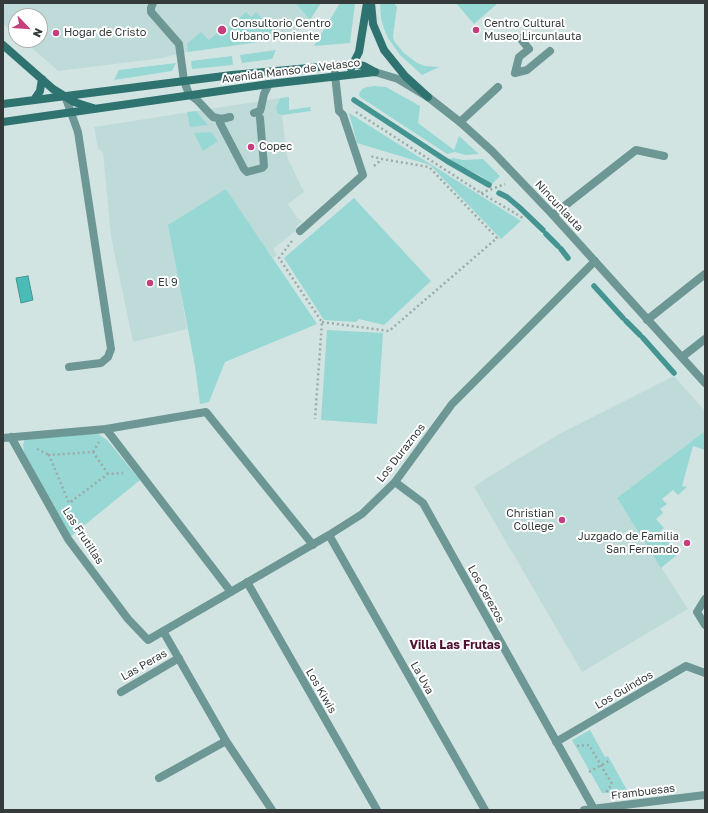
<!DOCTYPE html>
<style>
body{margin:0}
#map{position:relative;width:708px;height:813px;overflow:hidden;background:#d2e4e2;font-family:"Golos Text",sans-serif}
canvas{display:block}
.frame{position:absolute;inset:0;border:4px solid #343b3a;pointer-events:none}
.north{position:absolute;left:8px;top:8px;width:40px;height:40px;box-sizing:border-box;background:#fff;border:1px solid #aeb1b0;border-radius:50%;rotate:115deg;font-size:11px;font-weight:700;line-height:16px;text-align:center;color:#343b3a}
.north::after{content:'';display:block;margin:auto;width:14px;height:18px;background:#c63f7d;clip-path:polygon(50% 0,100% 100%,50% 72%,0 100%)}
</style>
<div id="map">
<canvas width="708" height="813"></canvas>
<div class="frame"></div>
<div class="north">N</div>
</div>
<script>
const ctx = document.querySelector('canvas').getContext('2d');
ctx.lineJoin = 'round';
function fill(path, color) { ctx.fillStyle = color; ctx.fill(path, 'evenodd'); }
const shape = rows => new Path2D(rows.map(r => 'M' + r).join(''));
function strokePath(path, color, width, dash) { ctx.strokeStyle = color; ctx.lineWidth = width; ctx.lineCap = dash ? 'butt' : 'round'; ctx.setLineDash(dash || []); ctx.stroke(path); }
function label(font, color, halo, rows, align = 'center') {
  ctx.font = font + ' "Golos Text",sans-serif'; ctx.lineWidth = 4; ctx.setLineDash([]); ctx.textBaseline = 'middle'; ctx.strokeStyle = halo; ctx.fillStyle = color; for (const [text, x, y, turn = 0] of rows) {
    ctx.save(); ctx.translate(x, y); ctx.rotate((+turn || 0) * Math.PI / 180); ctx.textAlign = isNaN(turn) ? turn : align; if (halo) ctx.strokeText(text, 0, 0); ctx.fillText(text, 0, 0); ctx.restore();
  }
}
fill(shape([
 [3,3,295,3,310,20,292,36,275,40,180,53,163,58,58,71,23,40,40,40,40,16,16,16,16,35,3,24],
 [280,98,278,103,278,114,282,115,287,157,304,192,288,204,298,219,300,219,302,222,296,226,298,229,273,249,277,255,273,258,226,190,169,225,187,329,133,342,111,237,103,152,98,149,94,127],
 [674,376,705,411,705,431,617,498,688,609,582,672,474,487,485,479,561,433]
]), '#bfdbd9');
fill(shape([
 [295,3,321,3,310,20],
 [340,3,355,3,350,43,314,46],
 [380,3,394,3,397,7,393,36,394,41,404,53,417,63,425,66,439,67,422,75,400,55,388,38,384,29,381,18],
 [456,3,498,3,474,24],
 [246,12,251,17,256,12,276,34,279,39,188,52,187,44,201,32,209,40,217,33,220,36],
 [276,50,272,59,242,63,240,55],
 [232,56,233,65,192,69,191,61],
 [176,63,172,71,114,80,119,70],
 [374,86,386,87,420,106,418,123,454,150,459,136,479,154,466,155,455,152,447,154,360,97,359,94,362,89,367,87],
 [289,97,289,110,310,107,311,111,282,115,278,114,276,108,280,98],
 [196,111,208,125,190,127,187,112],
 [349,113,521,221,501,239,430,165,357,143],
 [211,132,218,141,203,151,194,133],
 [453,158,463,160,483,159,500,176,491,185,481,176,448,160],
 [226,189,317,324,225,362,209,402,200,404,195,366,168,225],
 [354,198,431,281,384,325,359,319,356,322,324,320,284,258],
 [327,330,383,333,377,424,321,420],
 [705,431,705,450,693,446,682,486,687,487,678,495,673,490,662,499,667,504,660,509,663,513,656,519,664,528,660,531,678,554,661,568,617,498],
 [93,433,98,434,107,440,140,480,70,537,24,452,23,444,25,440],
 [590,730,605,757,608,756,628,792,602,793,572,740]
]), '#97d7d4');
const water = shape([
 [28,276,33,300,21,303,16,278,28,276]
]);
fill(water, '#4bbbb7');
strokePath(water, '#449592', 1);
strokePath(shape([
 [354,100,447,161,489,185],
 [499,193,507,197,519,207,543,230],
 [546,234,558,246],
 [561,249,568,258],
 [594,286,623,318],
 [626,321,640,335],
 [643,338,674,373]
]), '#449592', 5.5);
strokePath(shape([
 [356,112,481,193,523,218],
 [374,166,382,159],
 [481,193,505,184],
 [292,241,279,258,322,322,315,419],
 [322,322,389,331,497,238,429,167,382,159,370,156],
 [37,449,49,455],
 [93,452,99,442],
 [108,474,93,452,49,455,69,503,108,474,123,473],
 [577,746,589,745,612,784,605,794],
 [589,772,609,761]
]), '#9caaa8', 2.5, [2, 3]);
strokePath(shape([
 [153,3,151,8,151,12,179,44,184,81,189,94,197,100,213,117,222,119,230,117],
 [520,38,529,49,519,57,515,73,527,70,550,51],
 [254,113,260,111,261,108,264,94,269,84],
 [460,122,498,87],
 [220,123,244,169,247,172,262,168,264,166,260,118],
 [553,215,636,150,664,156],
 [300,231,363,175,343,115,339,111,334,66],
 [682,357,705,339],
 [705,599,697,612,705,625]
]), '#6d9794', 8);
strokePath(shape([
 [65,96,78,132,111,349,108,357,101,363,69,367],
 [647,320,705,274],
 [106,429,231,592],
 [11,437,68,539,128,619,148,640,329,535,362,514,395,482,452,404,595,261],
 [3,438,106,429,206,412,313,545],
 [395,482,423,503,594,809],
 [329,535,485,810],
 [247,582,377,810],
 [163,631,226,741,272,810],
 [121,692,179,658],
 [556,742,686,666,705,673],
 [159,778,226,741],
 [584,810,705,795]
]), '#6d9794', 8);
strokePath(shape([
 [375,72,398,79,428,97,460,122,492,151,553,215,705,383]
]), '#6d9794', 8);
strokePath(shape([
 [371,3,373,24,384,50,405,76,428,97],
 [3,45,53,89,74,102,93,108],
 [351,68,359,52,367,3],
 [34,100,40,91,42,79],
 [3,104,232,75,353,64,364,66,375,72],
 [3,122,269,84,375,72]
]), '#2f7371', 8);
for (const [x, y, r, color] of [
 [222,30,5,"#c63f7d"],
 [476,30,4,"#c63f7d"],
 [56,33,4,"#c63f7d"],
 [251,147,4,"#c63f7d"],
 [150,283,4,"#c63f7d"],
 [562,520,4,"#c63f7d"],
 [687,543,4,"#c63f7d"]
]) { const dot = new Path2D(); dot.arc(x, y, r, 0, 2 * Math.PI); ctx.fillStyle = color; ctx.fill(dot); strokePath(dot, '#fff', 1.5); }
label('11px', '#343b3a', '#fff', [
 ["Consultorio Centro",231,24],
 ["Urbano Poniente",231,37],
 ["Centro Cultural",484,24],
 ["Museo Lircunlauta",484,37],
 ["Hogar de Cristo",64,33],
 ["Copec",259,147],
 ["El 9",158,283],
 ["Christian",554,514,"right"],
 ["College",554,527,"right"],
 ["Juzgado de Familia",679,537,"right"],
 ["San Fernando",679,550,"right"]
], 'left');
label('11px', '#343b3a', '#fff', [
 ["Avenida Manso de Velasco",291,71,-7],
 ["Nincunlauta",559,206,47],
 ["Los Duraznos",401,453,-52],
 ["Las Frutillas",83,536,57],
 ["Los Cerezos",486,594,61],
 ["Las Peras",144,665,-30],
 ["La Uva",422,678,61],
 ["Los Guindos",624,690,-30],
 ["Los Kiwis",321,691,60],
 ["Frambuesas",643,792,-7]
]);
label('bold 12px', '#511130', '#fff', [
 ["Villa Las Frutas",455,645]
]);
</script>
